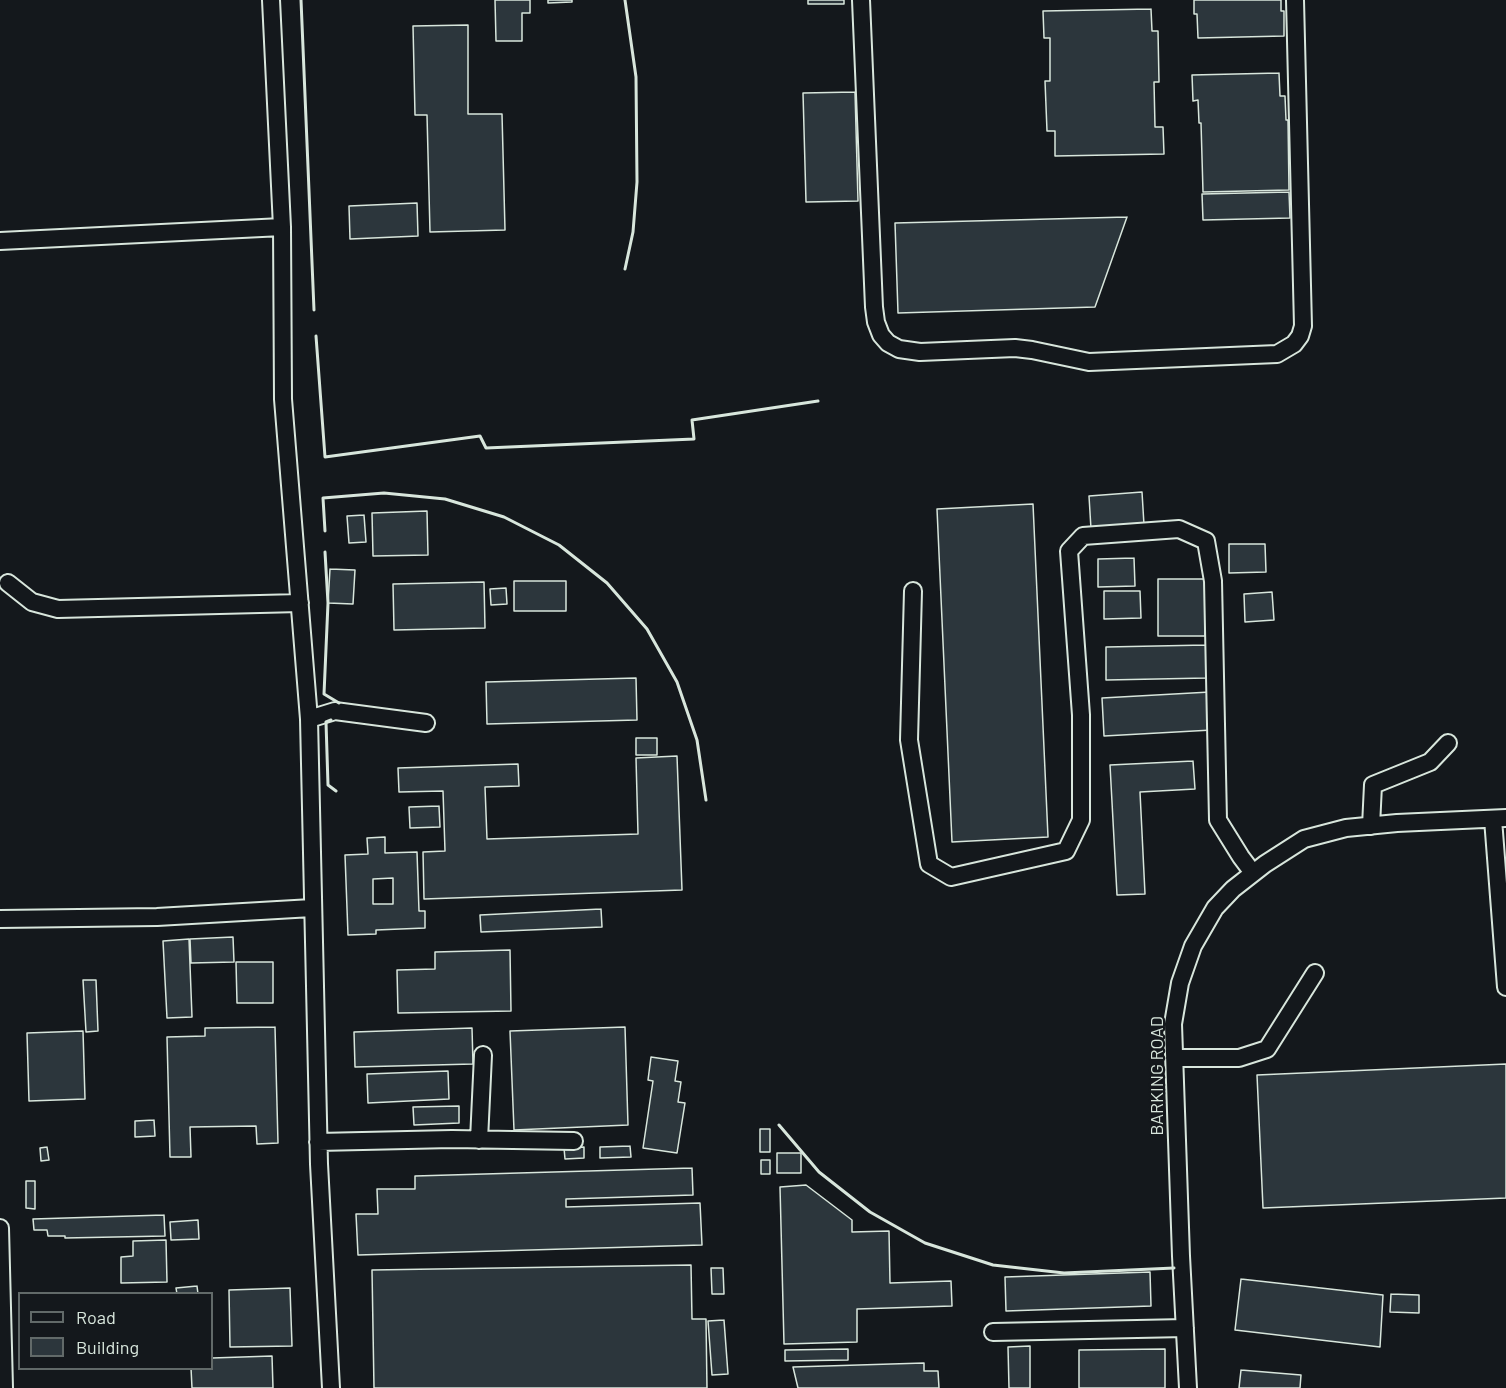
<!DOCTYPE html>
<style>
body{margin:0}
#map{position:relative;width:1506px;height:1388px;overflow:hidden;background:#14181c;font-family:Barlow,sans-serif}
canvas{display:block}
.legend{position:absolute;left:18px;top:1292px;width:195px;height:78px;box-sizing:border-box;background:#14181c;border:2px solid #626a69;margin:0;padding:8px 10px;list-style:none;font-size:18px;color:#d8e6dc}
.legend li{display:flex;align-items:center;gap:12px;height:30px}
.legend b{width:30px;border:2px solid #626a69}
</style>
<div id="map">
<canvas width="1506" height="1388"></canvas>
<ul class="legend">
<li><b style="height:8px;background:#14181c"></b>Road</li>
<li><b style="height:16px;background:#2c363c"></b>Building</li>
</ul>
</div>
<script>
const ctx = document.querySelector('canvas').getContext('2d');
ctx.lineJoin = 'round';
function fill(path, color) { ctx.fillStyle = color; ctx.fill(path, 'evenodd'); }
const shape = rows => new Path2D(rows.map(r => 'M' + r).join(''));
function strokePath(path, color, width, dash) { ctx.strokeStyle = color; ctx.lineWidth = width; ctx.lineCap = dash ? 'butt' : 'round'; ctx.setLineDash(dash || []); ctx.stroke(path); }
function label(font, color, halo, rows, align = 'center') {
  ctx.font = font + ' Barlow,sans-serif'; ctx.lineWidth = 4.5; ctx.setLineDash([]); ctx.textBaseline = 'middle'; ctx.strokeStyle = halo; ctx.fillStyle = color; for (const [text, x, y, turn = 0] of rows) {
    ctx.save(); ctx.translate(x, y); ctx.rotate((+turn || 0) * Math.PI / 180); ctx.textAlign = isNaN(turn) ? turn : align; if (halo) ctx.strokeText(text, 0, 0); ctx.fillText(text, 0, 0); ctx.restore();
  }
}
const building = shape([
 [495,0,530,0,530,13,522,13,522,41,496,41,495,0],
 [548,0,572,0,572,2,548,3,548,0],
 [808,0,844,0,844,4,808,4,808,0],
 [1194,0,1281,0,1281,11,1284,11,1284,36,1198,38,1197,14,1194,14,1194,0],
 [1151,9,1152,31,1158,31,1159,82,1154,82,1155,127,1163,127,1164,154,1055,156,1055,131,1047,131,1045,81,1050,81,1050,38,1044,38,1043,11,1151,9],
 [468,25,468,114,502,114,505,230,430,232,427,115,415,115,413,26,468,25],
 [1279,73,1280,96,1285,96,1286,120,1288,120,1289,190,1203,192,1201,123,1199,123,1198,100,1193,101,1192,75,1279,73],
 [855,92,858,201,806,202,803,93,855,92],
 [1289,192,1290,218,1203,220,1202,194,1289,192],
 [417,203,418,236,350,239,349,206,417,203],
 [1127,217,1095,307,898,313,895,223,1127,217],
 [1142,492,1144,525,1091,529,1089,496,1142,492],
 [1033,504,1048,837,952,842,937,509,1033,504],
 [427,511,428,555,373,556,372,513,427,511],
 [364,515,366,542,349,543,347,516,364,515],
 [1229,544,1265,544,1266,572,1229,573,1229,544],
 [1134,558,1135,586,1098,587,1098,559,1134,558],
 [330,569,355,570,353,604,328,603,330,569],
 [1158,579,1205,579,1205,636,1158,636,1158,579],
 [514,581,566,581,566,611,514,611,514,581],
 [484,582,485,628,394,630,393,584,484,582],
 [506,588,507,604,491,605,490,589,506,588],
 [1104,591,1140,591,1141,618,1104,619,1104,591],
 [1272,592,1274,620,1245,622,1244,594,1272,592],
 [1206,645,1207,678,1106,680,1106,647,1206,645],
 [636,678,637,720,487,724,486,682,636,678],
 [1210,692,1212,730,1104,736,1102,698,1210,692],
 [636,738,657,738,657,755,636,755,636,738],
 [677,756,682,890,424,899,423,852,445,851,443,791,399,792,398,768,518,764,519,786,485,787,487,839,638,834,636,758,677,756],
 [1193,761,1195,789,1140,792,1145,894,1117,895,1110,765,1193,761],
 [439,806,440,827,410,828,409,807,439,806],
 [385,837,385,853,417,852,419,911,425,911,425,928,376,930,376,934,348,935,345,855,368,854,367,838,385,837],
 [393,878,393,904,373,904,373,879,393,878],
 [601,909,602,927,481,932,480,915,601,909],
 [233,937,234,962,191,963,190,939,233,937],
 [189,939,192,1017,167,1018,163,941,189,939],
 [510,950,511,1011,398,1013,397,970,435,969,435,952,510,950],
 [236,962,273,962,273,1003,237,1003,236,962],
 [83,980,96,980,98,1031,86,1032,83,980],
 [275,1027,278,1143,257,1144,256,1126,190,1127,191,1157,170,1157,167,1037,205,1036,205,1028,275,1027],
 [625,1027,628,1125,514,1130,510,1031,625,1027],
 [472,1028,473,1064,355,1067,354,1032,472,1028],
 [83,1031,85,1099,29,1101,27,1033,83,1031],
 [651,1057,678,1061,675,1081,681,1082,678,1102,685,1103,677,1153,643,1148,653,1081,648,1080,651,1057],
 [1506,1064,1506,1198,1263,1208,1257,1075,1506,1064],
 [448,1071,449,1099,368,1103,367,1074,448,1071],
 [459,1106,459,1123,414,1125,413,1107,459,1106],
 [154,1120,155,1136,135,1137,135,1121,154,1120],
 [760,1129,770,1129,770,1152,760,1152,760,1129],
 [630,1146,631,1157,600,1158,600,1147,630,1146],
 [47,1147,49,1160,41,1161,40,1148,47,1147],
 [584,1147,584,1158,565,1159,564,1148,584,1147],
 [777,1153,801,1153,801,1173,777,1173,777,1153],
 [761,1160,770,1160,770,1174,761,1174,761,1160],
 [692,1168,693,1195,566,1199,566,1207,700,1203,702,1245,358,1255,356,1214,378,1214,377,1189,415,1189,415,1176,692,1168],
 [26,1181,35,1181,35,1209,26,1208,26,1181],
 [806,1185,852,1220,852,1232,889,1231,890,1283,951,1281,952,1306,857,1309,857,1342,784,1344,780,1187,806,1185],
 [164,1215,165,1236,65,1238,65,1236,48,1236,47,1230,34,1230,33,1219,164,1215],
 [198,1220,199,1239,171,1240,170,1222,198,1220],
 [166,1240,167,1282,121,1283,121,1257,133,1256,133,1241,166,1240],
 [691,1265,692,1319,706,1319,707,1388,374,1388,372,1270,691,1265],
 [711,1268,723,1268,724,1294,712,1294,711,1268],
 [1150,1272,1151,1306,1006,1311,1005,1277,1150,1272],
 [1241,1279,1383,1295,1380,1347,1235,1330,1241,1279],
 [197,1286,198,1294,177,1294,176,1288,197,1286],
 [290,1288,292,1346,230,1347,229,1290,290,1288],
 [1391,1294,1419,1295,1419,1313,1390,1312,1391,1294],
 [724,1320,728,1374,712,1375,708,1321,724,1320],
 [1030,1346,1030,1388,1009,1388,1008,1347,1030,1346],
 [848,1349,848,1360,785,1361,785,1350,848,1349],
 [1165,1349,1165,1388,1079,1388,1079,1350,1165,1349],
 [272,1356,273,1388,192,1388,191,1368,212,1368,212,1358,272,1356],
 [924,1363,924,1371,938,1371,939,1388,798,1388,793,1367,924,1363],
 [1241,1370,1301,1375,1300,1388,1239,1388,1241,1370]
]);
fill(building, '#2c363c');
strokePath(building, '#d8e6dc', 1.5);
const minor = shape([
 [271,0,282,227,283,399,309,719,319,1164,331,1388],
 [861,0,874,307,876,322,881,335,888,343,899,349,920,352,1015,348,1032,350,1089,362,1277,354,1294,344,1300,336,1303,326,1295,0],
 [0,241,282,227],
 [8,583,32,602,58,609,300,603],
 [913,591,909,740,929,864,951,877,1066,851,1081,820,1081,715,1069,551,1083,536,1179,529,1206,541,1213,581,1218,820,1241,857,1253,873],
 [309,719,335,711,426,723],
 [1493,819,1506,987],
 [1371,826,1373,785,1430,762,1448,743],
 [0,919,157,917,312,908],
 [1174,1058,1239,1058,1267,1049,1315,973],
 [479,1140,483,1055],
 [318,1142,452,1139,574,1141],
 [0,1228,4,1388],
 [993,1332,1185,1328],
 [1188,1388,1181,1256,1173,1024,1180,983,1193,946,1215,908,1233,889,1265,864,1304,839,1346,828,1397,823,1506,818]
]);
strokePath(minor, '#d8e6dc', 20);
strokePath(minor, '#14181c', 16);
strokePath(shape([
 [301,0,314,310],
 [625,269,633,232,637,182,636,77,625,0],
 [316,336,325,457,480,436,486,448,694,439,692,420,818,401],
 [325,531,323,498,384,493,445,499,504,517,559,545,607,583,647,629,677,682,697,740,706,800],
 [325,552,328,603,324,694,339,703],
 [331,720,326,722,328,785,336,791],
 [779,1125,819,1172,870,1212,925,1243,993,1265,1064,1273,1174,1268]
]), '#d8e6dc', 3);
label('18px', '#d8e6dc', '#14181c', [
 ["BARKING ROAD",1157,1076,-90]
]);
</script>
